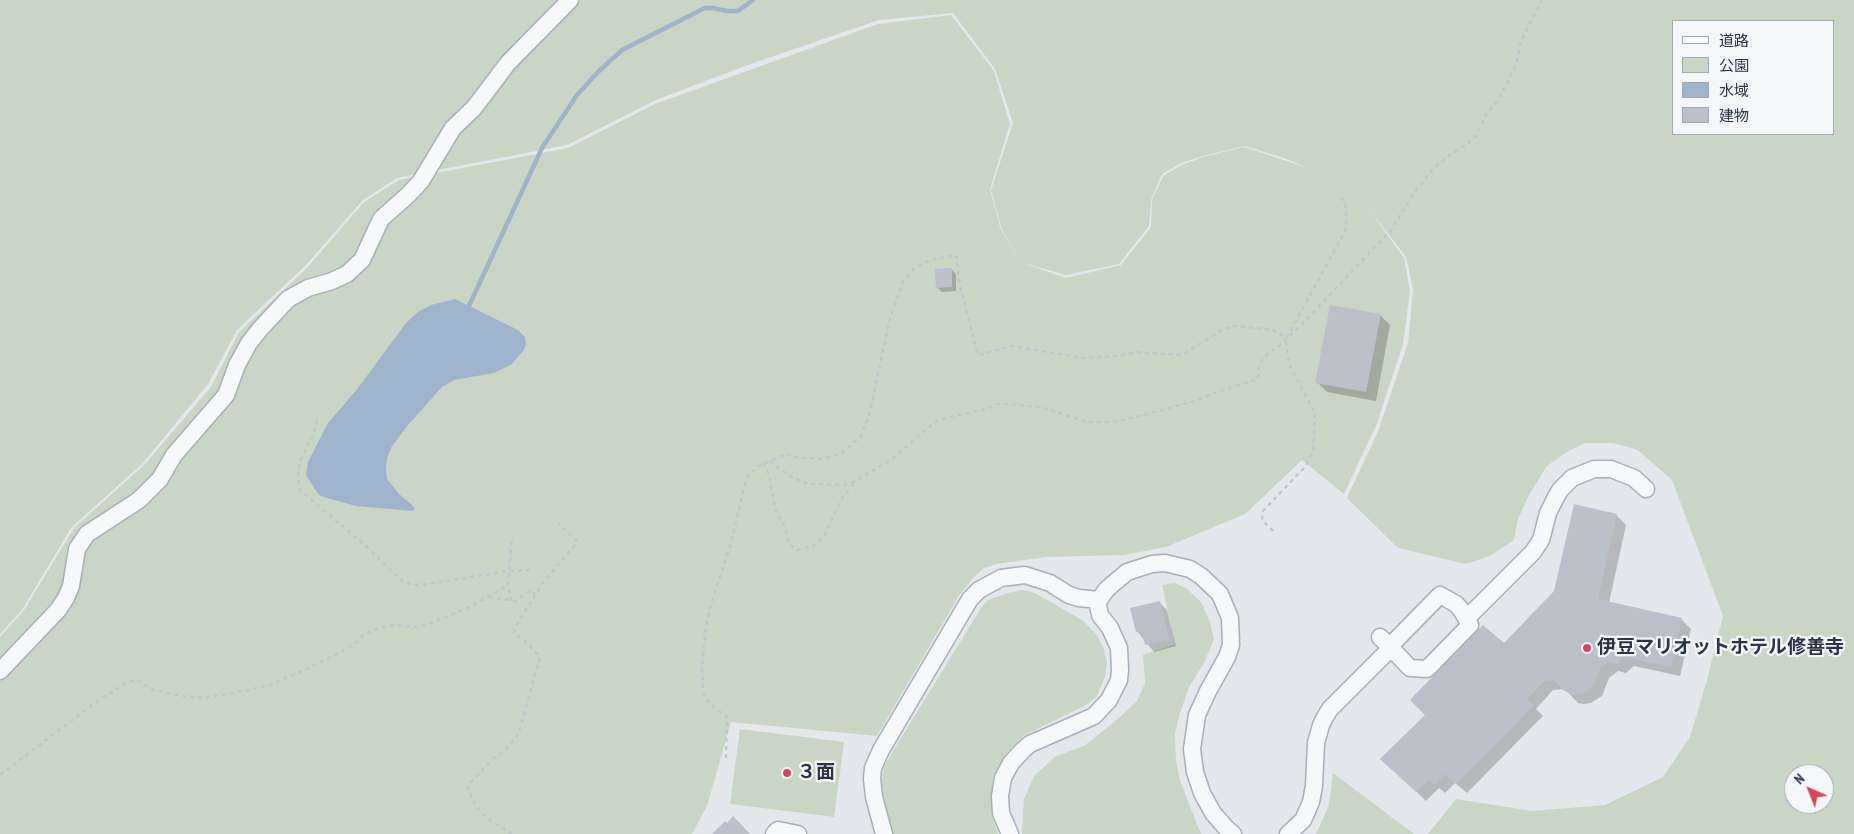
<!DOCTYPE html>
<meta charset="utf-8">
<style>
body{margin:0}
#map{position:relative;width:1854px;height:834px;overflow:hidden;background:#e4e7ec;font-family:"PT Sans Narrow","Noto Sans JP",sans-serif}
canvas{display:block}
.legend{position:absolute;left:1672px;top:20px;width:162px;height:115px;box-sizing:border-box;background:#f4f6f9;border:1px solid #a4a8b1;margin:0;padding:6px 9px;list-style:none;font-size:15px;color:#2b3445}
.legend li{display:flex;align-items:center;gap:10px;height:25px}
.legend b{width:25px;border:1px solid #a4a8b1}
.north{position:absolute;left:1784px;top:764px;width:50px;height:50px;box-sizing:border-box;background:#f4f6f9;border:1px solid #a4a8b1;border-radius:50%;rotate:316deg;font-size:14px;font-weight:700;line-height:20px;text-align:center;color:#2b3445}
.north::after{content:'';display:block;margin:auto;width:18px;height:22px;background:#d1495b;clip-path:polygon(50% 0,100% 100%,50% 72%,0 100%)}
</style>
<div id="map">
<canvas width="1854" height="834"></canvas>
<ul class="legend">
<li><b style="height:6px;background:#f7f8fa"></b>道路</li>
<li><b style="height:14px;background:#c9d6c5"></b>公園</li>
<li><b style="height:14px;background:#9fb4cc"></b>水域</li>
<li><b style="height:14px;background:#bbc0ca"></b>建物</li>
</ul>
<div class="north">N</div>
</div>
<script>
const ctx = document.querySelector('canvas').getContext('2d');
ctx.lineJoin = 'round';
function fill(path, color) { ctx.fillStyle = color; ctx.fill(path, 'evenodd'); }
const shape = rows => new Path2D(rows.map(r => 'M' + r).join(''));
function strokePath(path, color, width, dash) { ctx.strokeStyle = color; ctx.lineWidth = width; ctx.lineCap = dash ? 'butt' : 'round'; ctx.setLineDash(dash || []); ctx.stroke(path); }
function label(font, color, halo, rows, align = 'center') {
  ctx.font = font + ' "PT Sans Narrow","Noto Sans JP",sans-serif'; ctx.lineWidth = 4.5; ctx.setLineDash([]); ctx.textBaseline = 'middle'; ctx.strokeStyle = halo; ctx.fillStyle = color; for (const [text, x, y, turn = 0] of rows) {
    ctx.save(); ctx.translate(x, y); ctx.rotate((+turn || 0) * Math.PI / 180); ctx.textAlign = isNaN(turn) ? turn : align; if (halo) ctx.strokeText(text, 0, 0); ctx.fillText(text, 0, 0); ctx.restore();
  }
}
fill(shape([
 [0,0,1854,0,1854,834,1428,834,1456,799,1532,811,1605,805,1663,777,1690,737,1707,680,1723,616,1672,480,1638,450,1613,443,1585,443,1565,453,1546,467,1528,497,1518,519,1514,540,1490,556,1466,564,1398,548,1347,498,1379,429,1408,343,1413,289,1406,257,1369,209,1404,258,1410,291,1403,344,1376,426,1344,494,1302,460,1245,514,1166,547,1124,555,1045,557,997,564,984,568,973,578,960,594,877,736,731,722,707,806,692,834,0,834,0,637,24,610,74,528,145,464,211,387,239,332,307,268,364,202,399,180,568,148,655,104,878,24,951,15,994,71,1010,124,990,189,1000,227,1020,262,1001,227,991,190,1013,123,995,69,953,13,879,20,745,66,656,100,567,145,397,178,363,200,306,265,237,330,208,384,143,463,71,528,22,610,0,634],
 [1673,21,1833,21,1833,134,1673,134],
 [1245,146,1287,159,1308,168,1244,147,1203,157,1182,165,1163,176,1152,200,1151,227,1121,265,1066,278,1023,263,1066,275,1119,264,1149,226,1151,200,1162,174,1181,163,1203,156],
 [1794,774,1824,774,1824,804,1794,804],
 [1174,583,1186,588,1201,602,1210,622,1214,639,1204,663,1189,687,1180,713,1175,734,1176,760,1180,781,1201,834,1022,834,1024,799,1034,776,1056,756,1084,746,1118,719,1137,701,1145,683,1143,655,1175,644,1162,585],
 [1022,590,1032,592,1044,598,1082,620,1097,635,1104,649,1107,664,1105,676,1097,696,1088,704,1023,736,1005,755,993,777,991,802,993,818,998,834,891,834,881,785,884,767,890,756,981,608,988,600,1008,593],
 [740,729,844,742,834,817,730,804],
 [1333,773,1414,834,1316,834,1329,805]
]), '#c9d6c5');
fill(shape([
 [455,299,518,330,525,337,526,345,523,351,511,365,504,368,494,373,454,380,442,387,408,425,392,446,387,458,386,469,387,479,399,494,413,506,415,509,412,511,356,506,320,496,314,488,306,475,308,462,328,423,358,388,406,323,418,312,431,305]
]), '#9fb4cc');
fill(shape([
 [951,269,956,274,956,291,942,292,937,287],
 [1380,315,1390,325,1376,401,1327,392,1317,382],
 [1616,515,1626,525,1609,603,1681,619,1691,629,1680,676,1634,666,1626,673,1618,671,1609,678,1602,696,1591,703,1583,704,1578,703,1565,689,1553,690,1536,709,1543,716,1467,793,1455,783,1445,793,1439,788,1426,801,1392,768,1504,645,1555,592],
 [1159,602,1167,610,1176,646,1154,652,1137,631]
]), '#0003');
strokePath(shape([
 [469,306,542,148,577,95,598,72,622,50,705,8,713,8,727,11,738,11,753,0]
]), '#9fb4cc', 4.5);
fill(shape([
 [952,268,952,287,936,288,935,269],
 [1330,305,1381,314,1366,392,1315,383],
 [1574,504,1617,514,1598,599,1682,618,1671,667,1624,657,1616,664,1608,662,1600,668,1593,686,1586,692,1572,695,1563,690,1554,680,1544,681,1527,699,1534,705,1456,784,1445,774,1434,785,1429,779,1416,792,1380,759,1425,715,1410,700,1483,625,1504,643,1554,591],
 [1160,601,1169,639,1145,645,1142,631,1136,632,1130,608],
 [733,816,750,834,712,834,725,821,727,823]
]), '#bbc0ca');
const minor = shape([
 [1467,618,1533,552,1541,540,1548,513,1556,497,1560,490,1572,478,1594,469,1611,469,1634,478,1646,489],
 [1380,637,1391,648,1410,668,1427,669,1470,625,1462,611,1456,604,1440,595,1389,647],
 [0,671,58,610,66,598,71,586,77,549,87,534,139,500,160,479,174,455,226,395,237,365,249,343,261,328,288,299,308,288,332,281,347,274,362,260,381,219,408,195,421,181,453,128,474,108,508,63,570,0],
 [774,834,778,830,798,834],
 [884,834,874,797,872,779,873,768,881,750,970,599,979,590,1001,578,1025,575,1050,583,1069,595,1079,598,1099,600],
 [1010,834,1001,813,1000,796,1003,778,1011,763,1023,750,1030,744,1094,716,1109,700,1119,680,1120,670,1119,648,1110,628,1100,615,1098,605,1099,600,1107,589,1127,572,1152,564,1165,563,1190,569,1201,576,1220,594,1230,618,1231,645,1227,657,1208,691,1197,715,1192,749,1195,772,1202,793,1213,813,1227,829,1233,834],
 [1288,834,1303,820,1311,802,1314,786,1316,743,1321,725,1325,717,1330,709,1391,648]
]);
strokePath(minor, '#a9aeb7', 19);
strokePath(shape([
 [317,420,313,435,300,461,298,476,300,490,366,546,401,580,410,584,421,585,509,571,532,570],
 [770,461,788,475,808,484,844,485,856,481,892,459,935,422,953,416,983,410,1000,403,1044,408,1087,422,1112,422,1136,417,1195,401,1214,393,1258,379,1259,367,1263,358,1281,344,1306,320,1391,230,1414,193,1433,169,1447,157,1466,145,1476,136,1487,113,1498,100,1510,78,1517,61,1521,41,1542,0],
 [763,463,769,474,776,512,785,527,789,544,797,550,813,546,824,536,842,498,854,483],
 [1273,531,1262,520,1263,511,1305,467,1313,452,1315,413,1290,366,1287,352,1286,339,1342,237,1346,228,1346,210,1345,203,1339,194],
 [489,597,515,601,528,592,530,591,535,594],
 [511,601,508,585,512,537],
 [726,758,727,717,711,705,704,696,702,671,705,633,709,611,730,546,746,481,749,475,759,466,786,454,793,457,823,459,837,455,846,450,861,436,870,412,889,322,897,298,904,280,916,267,931,260,956,255,960,286,978,355,1012,346,1082,358,1118,356,1137,352,1179,355,1184,354,1222,330,1233,326,1267,329,1278,332,1286,339],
 [0,775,100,699,130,681,139,681,153,690,189,697,203,698,249,690,272,684,302,671,341,652,357,642,363,635,379,628,396,625,417,627,428,624,472,606,508,585],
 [512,834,488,819,476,807,468,789,470,783,493,759,503,752,518,735,540,657,523,639,515,634,514,629,542,584,576,544,577,541,558,523]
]), '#c2c5cb', 2.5, [4, 4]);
strokePath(minor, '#f7f8fa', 16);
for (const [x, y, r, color] of [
 [1587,648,5,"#d1495b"],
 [787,773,5,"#d1495b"]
]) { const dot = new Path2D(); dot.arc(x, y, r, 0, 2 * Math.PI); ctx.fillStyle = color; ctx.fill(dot); strokePath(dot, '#f4f6f9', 2); }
label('bold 19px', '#2b3445', '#f4f6f9', [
 ["伊豆マリオットホテル修善寺",1597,648],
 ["３面",797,773]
], 'left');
</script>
